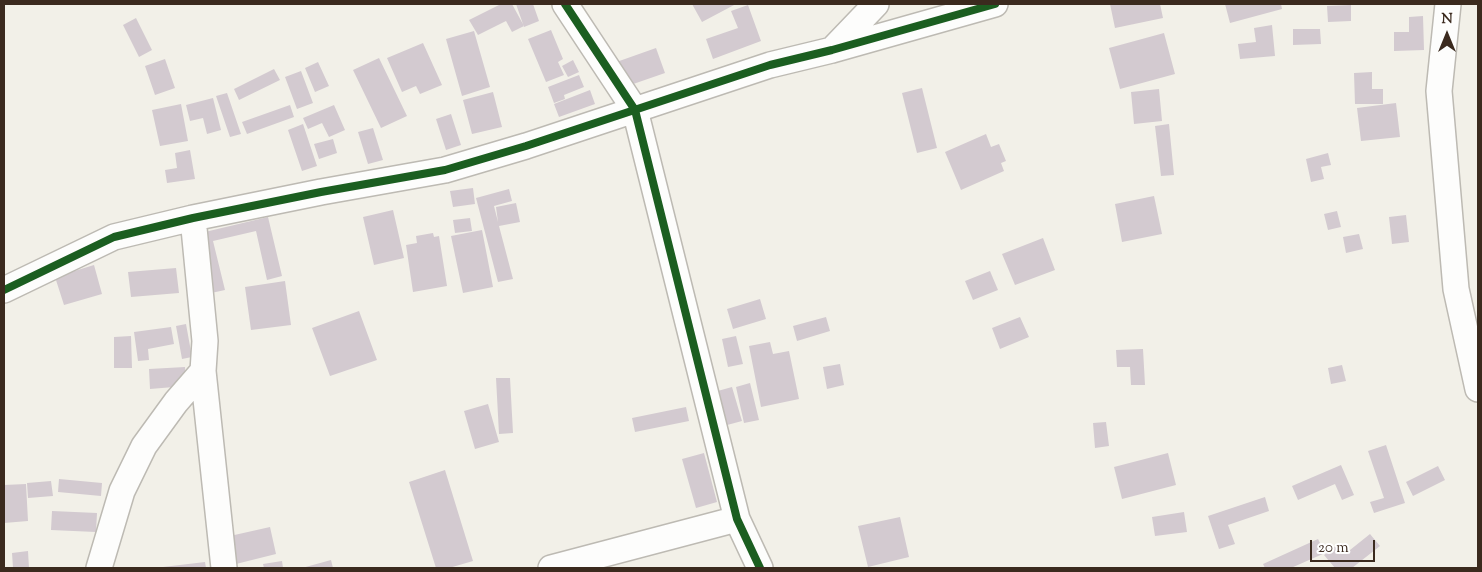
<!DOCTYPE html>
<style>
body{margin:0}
#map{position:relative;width:1482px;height:572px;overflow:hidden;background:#f2f0e8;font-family:"Sorts Mill Goudy",serif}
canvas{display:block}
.frame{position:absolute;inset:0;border:5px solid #3b2a1e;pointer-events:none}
.north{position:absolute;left:1422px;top:10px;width:50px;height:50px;-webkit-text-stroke:4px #fff;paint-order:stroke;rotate:0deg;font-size:14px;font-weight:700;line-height:20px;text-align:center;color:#3b2a1e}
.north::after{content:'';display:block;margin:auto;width:18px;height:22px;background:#3b2a1e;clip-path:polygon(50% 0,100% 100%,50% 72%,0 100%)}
.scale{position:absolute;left:1310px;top:540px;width:65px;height:22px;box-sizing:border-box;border:2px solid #3b2a1e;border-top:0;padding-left:6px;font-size:15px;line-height:18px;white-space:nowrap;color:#3b2a1e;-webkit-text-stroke:4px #fff;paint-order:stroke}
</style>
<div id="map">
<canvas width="1482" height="572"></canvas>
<div class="frame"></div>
<div class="north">N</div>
<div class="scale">20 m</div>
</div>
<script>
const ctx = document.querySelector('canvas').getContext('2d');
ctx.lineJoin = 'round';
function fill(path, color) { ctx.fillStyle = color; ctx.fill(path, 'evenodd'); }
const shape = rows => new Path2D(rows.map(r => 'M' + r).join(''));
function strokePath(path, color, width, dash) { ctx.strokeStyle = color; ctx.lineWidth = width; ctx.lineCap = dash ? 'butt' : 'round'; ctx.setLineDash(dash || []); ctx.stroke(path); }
fill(shape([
 [501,4,512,4,524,26,512,32,506,21,478,35,469,20],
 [516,4,533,4,539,21,524,27],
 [692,4,736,4,702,22],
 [1110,4,1160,4,1163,18,1115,28],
 [1225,4,1281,4,1282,9,1230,23],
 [748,5,761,41,713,59,706,39,738,28,731,11],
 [1351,5,1351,21,1328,22,1327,6],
 [1423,16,1424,50,1394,51,1394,32,1409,32,1409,17],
 [136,18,152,50,139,57,123,25],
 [1272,25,1275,56,1240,59,1238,44,1256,42,1254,28],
 [1293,29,1320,29,1321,44,1293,45],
 [551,30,563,59,558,62,564,75,546,82,528,39],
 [474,31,490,87,462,96,446,39],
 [1164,33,1175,74,1120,89,1109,48],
 [423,43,442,85,420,94,416,86,402,92,387,58],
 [656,48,665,73,616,90,608,65],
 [379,58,407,116,381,128,353,70],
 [165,59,175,88,155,95,145,66],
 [573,60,579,72,568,77,562,66],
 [318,62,329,86,315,92,305,68],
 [274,69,280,80,239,100,234,89],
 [301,71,313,103,297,109,285,77],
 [1372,72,1372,89,1383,89,1383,104,1355,104,1354,73],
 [579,75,584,87,564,95,565,99,554,103,548,87],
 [922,88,937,148,917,153,902,93],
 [1159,89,1162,121,1134,124,1131,92],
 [590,90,595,104,559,117,554,104],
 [493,92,502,127,472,134,463,100],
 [227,93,241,134,230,137,216,96],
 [213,98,221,130,207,134,203,118,190,121,186,105],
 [1396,103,1400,137,1361,141,1357,108],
 [181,104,188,141,160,146,152,110],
 [290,105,294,117,247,134,242,122],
 [334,105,345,130,329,137,322,123,308,129,303,118],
 [451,114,461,145,446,150,436,119],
 [303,124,317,166,302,171,288,130],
 [1169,124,1174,175,1161,176,1155,126],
 [373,128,383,160,368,164,358,132],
 [986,134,991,147,999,144,1006,161,1001,163,1004,171,961,190,945,152],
 [333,139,337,153,319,159,314,144],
 [190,150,195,179,167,183,165,170,177,168,175,153],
 [1328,153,1331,165,1321,167,1324,179,1311,182,1306,159],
 [473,188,475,204,453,207,450,191],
 [509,189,512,201,494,206,498,222,496,207,516,203,520,222,499,226,513,279,498,282,476,198],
 [1154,196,1162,234,1122,242,1115,204],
 [393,210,404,258,374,265,363,217],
 [1337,211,1341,227,1328,230,1324,214],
 [1406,215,1409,242,1392,244,1389,217],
 [268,217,282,276,267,280,256,231,213,241,225,290,202,295,188,236],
 [470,218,472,231,455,233,453,220],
 [482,230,493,287,463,293,451,236],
 [433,233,434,237,439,236,447,286,413,292,406,245,417,243,416,236],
 [1359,234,1363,249,1346,253,1343,237],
 [1043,238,1055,270,1015,285,1002,254],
 [94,265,102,294,64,305,55,277],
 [176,268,179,293,131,297,128,272],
 [990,271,998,290,973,300,965,281],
 [285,281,291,325,251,330,245,287],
 [760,299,766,319,733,329,727,309],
 [359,311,377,360,330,376,312,328],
 [826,317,830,331,797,341,793,326],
 [1020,317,1029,337,1000,349,992,328],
 [186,324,192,357,182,359,176,326],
 [171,327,174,344,148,349,149,360,138,361,134,332],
 [131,336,132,368,114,368,114,337],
 [736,336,743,364,728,367,722,339],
 [770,342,773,354,789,351,799,399,761,407,749,346],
 [1143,349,1145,385,1131,385,1130,367,1117,367,1116,350],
 [840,364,844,385,827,389,823,367],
 [1342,365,1346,381,1331,384,1328,368],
 [185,367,186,386,150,389,149,369],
 [496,378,510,378,513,433,499,434],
 [750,383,759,420,744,423,736,387],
 [732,387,742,421,716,428,707,394],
 [488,404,499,442,475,449,464,411],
 [686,407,689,421,635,432,632,418],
 [1106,422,1109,446,1095,448,1093,423],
 [1386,445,1405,503,1374,513,1370,502,1384,498,1368,451],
 [704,453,717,502,696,508,682,459],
 [1168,453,1176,485,1122,499,1114,467],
 [1341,465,1354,495,1342,500,1335,484,1298,500,1292,486],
 [1438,466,1445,480,1413,496,1406,482],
 [445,470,473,561,449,568,436,568,409,482],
 [59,479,102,483,101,496,58,492],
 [51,481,53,496,28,498,27,483],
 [26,484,28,521,4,523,4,485],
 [1265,497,1269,511,1228,525,1235,544,1219,549,1208,516],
 [52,511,97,513,96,532,51,530],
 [1184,512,1187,532,1155,536,1152,517],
 [900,517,909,557,868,567,858,526],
 [270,527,276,554,236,564,230,536],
 [1370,534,1380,546,1352,568,1335,568,1324,555,1337,545,1345,554],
 [1318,539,1325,553,1291,568,1265,568,1263,564],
 [28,551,29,568,13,568,12,553],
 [331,560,333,568,302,568],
 [282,561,283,568,264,568,263,564],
 [205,562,206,568,163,568,163,567]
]), '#d3cad0');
const minor = shape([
 [565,4,635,110,737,519,760,568],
 [1448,4,1439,91,1456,289,1478,389],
 [832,50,876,4],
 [4,290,114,237,193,218,321,192,445,170,526,146,770,65,832,50,995,4],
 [203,371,224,568],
 [99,568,122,491,144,446,176,402,203,371,205,341,193,218],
 [551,568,737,519]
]);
strokePath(minor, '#bdbab3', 28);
strokePath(minor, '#fdfdfc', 25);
strokePath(shape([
 [565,4,635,110,737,519,760,568],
 [4,290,114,237,193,218,321,192,445,170,526,146,770,65,832,50,995,4]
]), '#1b5e20', 8);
</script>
